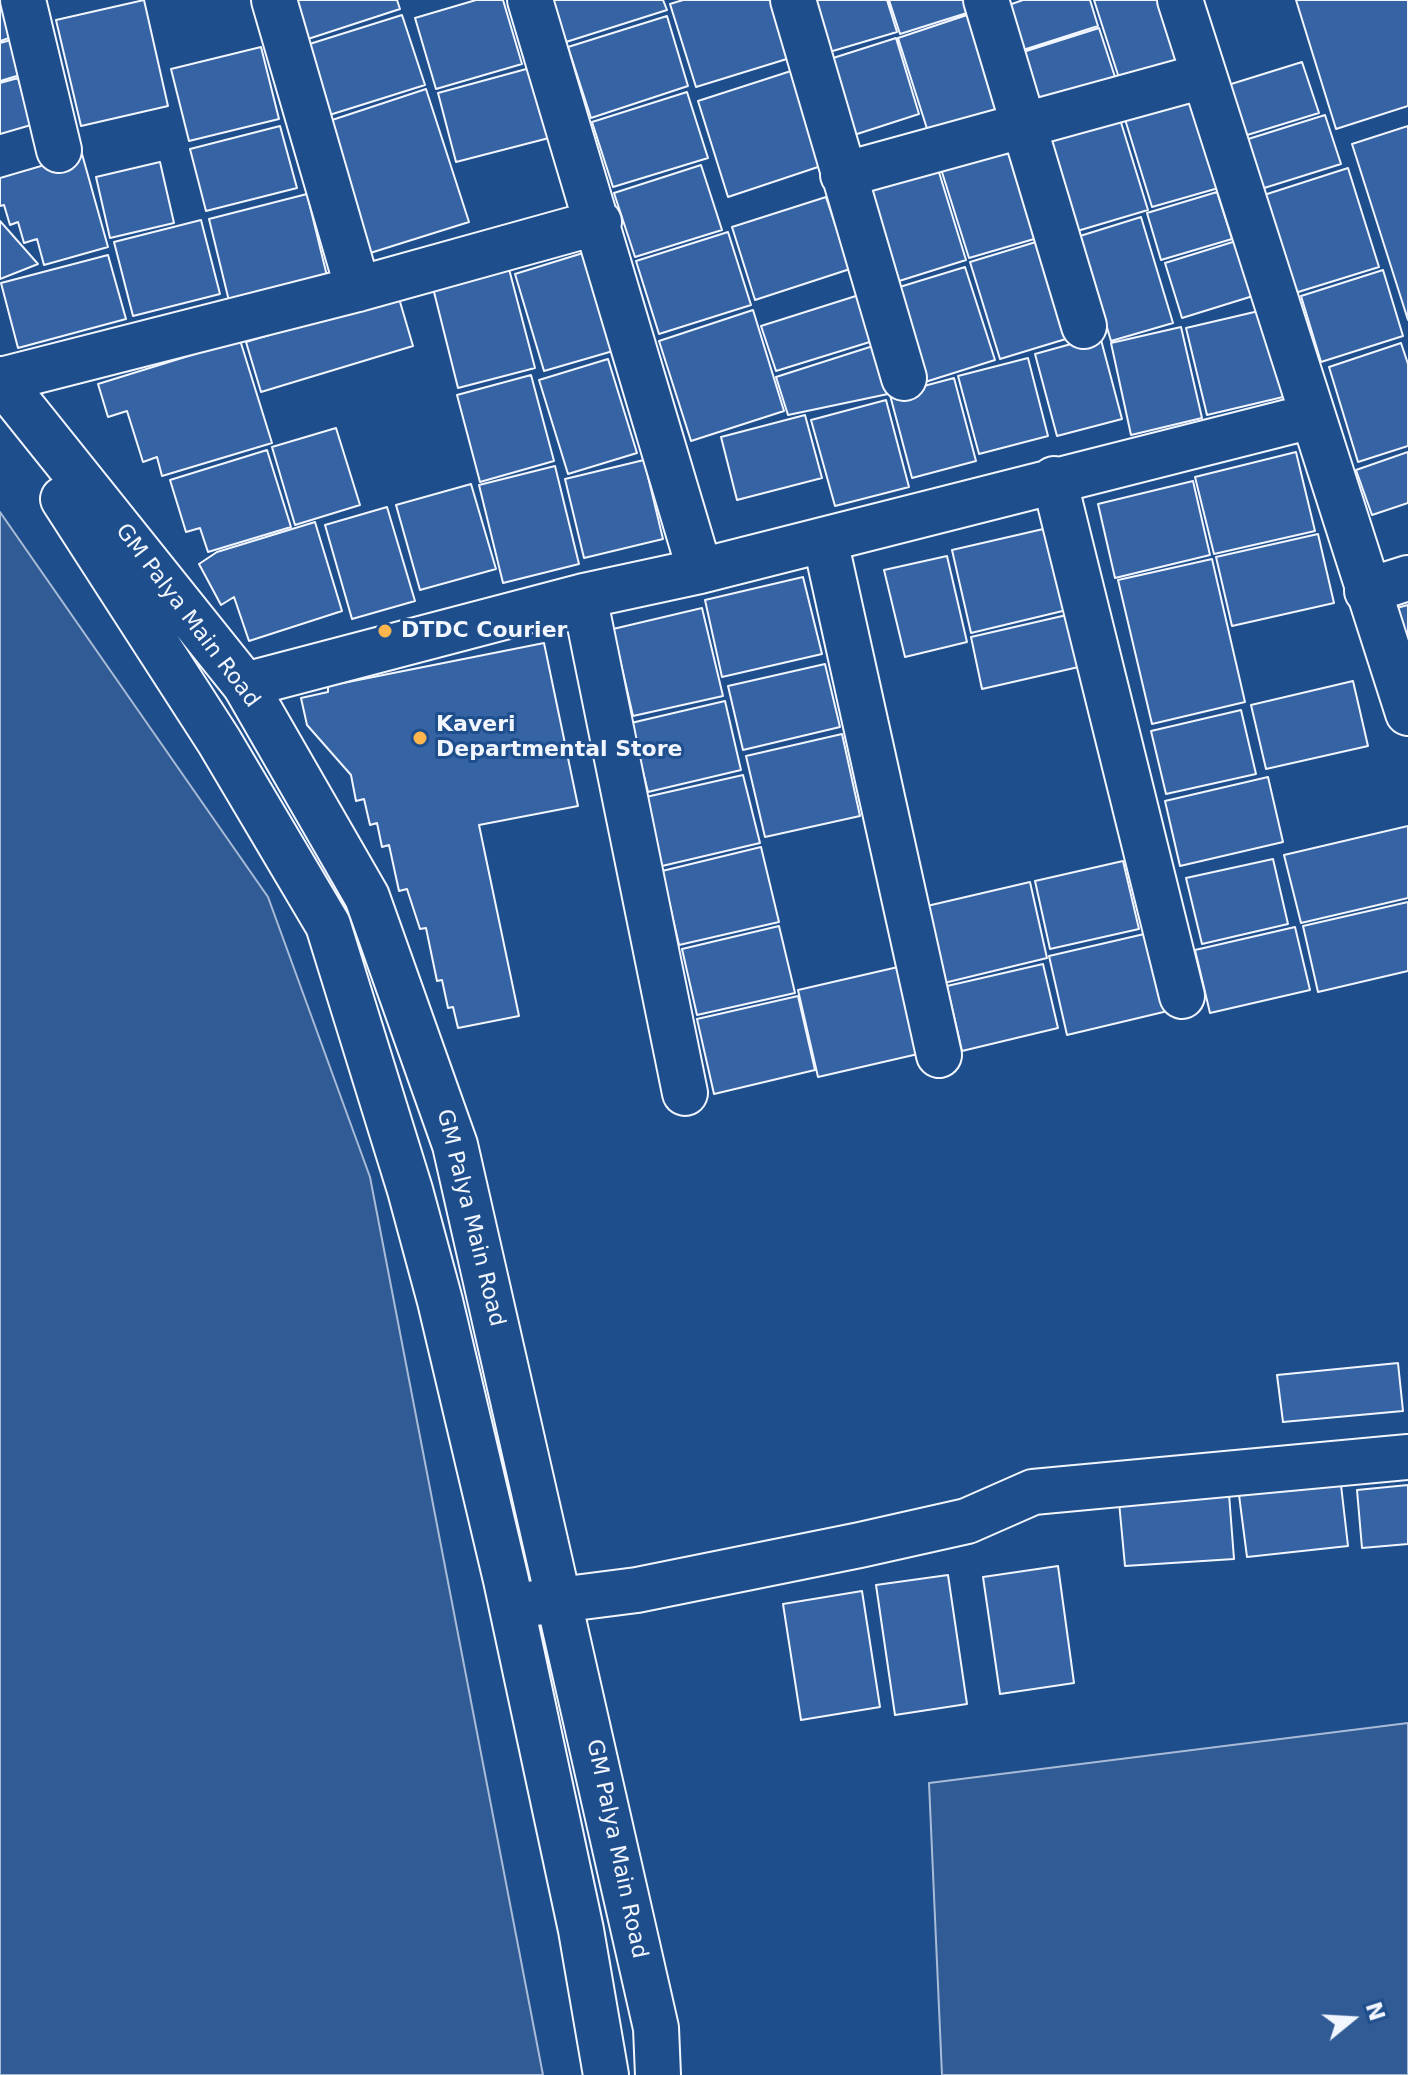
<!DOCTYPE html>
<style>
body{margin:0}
#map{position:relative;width:1408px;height:2075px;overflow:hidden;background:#1f4e8c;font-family:"DejaVu Sans",sans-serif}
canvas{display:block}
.north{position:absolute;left:1312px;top:1979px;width:80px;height:80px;-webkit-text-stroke:6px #1f4e8c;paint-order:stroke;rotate:72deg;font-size:22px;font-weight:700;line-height:32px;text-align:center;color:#f2f6ff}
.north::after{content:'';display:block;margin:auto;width:28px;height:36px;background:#f2f6ff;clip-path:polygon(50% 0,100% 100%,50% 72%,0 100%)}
</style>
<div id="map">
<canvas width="1408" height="2075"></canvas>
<div class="north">N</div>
</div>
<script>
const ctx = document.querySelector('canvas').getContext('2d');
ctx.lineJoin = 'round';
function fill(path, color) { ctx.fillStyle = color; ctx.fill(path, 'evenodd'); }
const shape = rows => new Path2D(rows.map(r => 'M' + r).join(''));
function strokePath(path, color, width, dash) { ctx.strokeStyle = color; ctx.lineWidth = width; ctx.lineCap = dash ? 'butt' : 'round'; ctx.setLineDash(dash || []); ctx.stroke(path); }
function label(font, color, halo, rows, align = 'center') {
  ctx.font = font + ' "DejaVu Sans",sans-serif'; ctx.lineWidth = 6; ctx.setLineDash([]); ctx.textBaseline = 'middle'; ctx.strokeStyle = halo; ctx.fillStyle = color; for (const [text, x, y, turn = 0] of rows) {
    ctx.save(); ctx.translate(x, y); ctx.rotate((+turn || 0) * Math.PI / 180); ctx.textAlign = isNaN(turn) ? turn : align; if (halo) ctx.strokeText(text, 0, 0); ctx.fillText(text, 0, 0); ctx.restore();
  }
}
const built = shape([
 [0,512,268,897,370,1177,543,2075,0,2075,0,512],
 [1408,1723,1408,2075,942,2075,929,1783,1408,1723]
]);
fill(built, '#305b95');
strokePath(built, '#a8bbd7', 2);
const building = shape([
 [0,0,12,37,0,41,0,0],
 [144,0,168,106,81,126,56,20,144,0],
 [296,0,397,0,400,9,308,39,296,0],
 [476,0,503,0,522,64,436,89,415,18,476,0],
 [553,0,663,0,667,10,566,42,553,0],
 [683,0,772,0,790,58,696,87,670,4,683,0],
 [810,0,887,0,897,32,826,53,810,0],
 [889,0,966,0,970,12,900,34,889,0],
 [1023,0,1090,0,1098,26,1020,51,1006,6,1023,0],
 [1094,0,1165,0,1184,58,1119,78,1094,0],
 [1296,0,1408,0,1408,106,1336,129,1296,0],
 [970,14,1002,114,930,138,898,38,970,14],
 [402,15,425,85,323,117,300,47,402,15],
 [667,16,688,86,591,118,568,47,667,16],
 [1099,28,1116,80,1037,105,1020,53,1099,28],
 [896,38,919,114,854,135,830,59,896,38],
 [11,40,20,75,0,81,0,43,11,40],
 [261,47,279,119,189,141,171,69,261,47],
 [1302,62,1319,113,1244,136,1228,85,1302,62],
 [530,68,549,138,456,162,438,93,530,68],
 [791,71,821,166,728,197,698,101,791,71],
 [18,78,31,125,0,134,0,83,18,78],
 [426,89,469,222,367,254,326,122,426,89],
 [687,92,708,158,613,187,592,122,687,92],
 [1194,96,1222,187,1152,207,1124,116,1194,96],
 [1325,115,1341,164,1261,189,1245,140,1325,115],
 [1119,116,1148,210,1074,232,1047,138,1119,116],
 [280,126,297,188,206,211,190,149,280,126],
 [1408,126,1408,320,1352,144,1408,126],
 [1014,147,1041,237,969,258,941,169,1014,147],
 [82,154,108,247,44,265,37,239,24,243,18,222,10,225,4,205,0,206,0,178,82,154],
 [160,162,174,223,110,238,96,177,160,162],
 [701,165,722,230,635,257,614,193,701,165],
 [1348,168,1379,267,1295,293,1264,195,1348,168],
 [938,169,966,260,896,282,867,191,938,169],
 [1217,192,1232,239,1161,260,1147,213,1217,192],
 [307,194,327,276,229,301,209,219,307,194],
 [826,197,850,269,755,300,732,227,826,197],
 [1141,217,1173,323,1111,341,1080,236,1141,217],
 [201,220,220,294,133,316,114,242,201,220],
 [0,221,38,264,0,279,0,221],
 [728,232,751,305,659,334,636,261,728,232],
 [1049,238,1079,335,1000,359,970,262,1049,238],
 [1236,241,1253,296,1182,318,1165,263,1236,241],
 [583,253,613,351,544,371,515,274,583,253],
 [108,255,126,319,18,348,1,283,108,255],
 [965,267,995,360,922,383,893,289,965,267],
 [509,269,535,368,458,388,433,288,509,269],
 [1383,270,1403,336,1321,362,1301,296,1383,270],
 [398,295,413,346,261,392,246,342,398,295],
 [859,295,873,341,776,371,761,326,859,295],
 [753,310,784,411,691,441,659,341,753,310],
 [1263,310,1283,397,1207,415,1186,328,1263,310],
 [1181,327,1202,418,1131,435,1111,343,1181,327],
 [1100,336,1122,419,1057,436,1035,354,1100,336],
 [240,340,272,443,162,476,157,457,143,462,127,411,108,417,98,384,240,340],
 [1401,343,1408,364,1408,446,1358,462,1329,367,1401,343],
 [873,346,888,394,788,415,776,377,873,346],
 [1028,358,1048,436,979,454,958,376,1028,358],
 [608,359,637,453,568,474,539,380,608,359],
 [531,375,554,461,480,482,457,395,531,375],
 [954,378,976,461,912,478,890,395,954,378],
 [886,400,909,487,835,506,811,420,886,400],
 [805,415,822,478,737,500,721,437,805,415],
 [336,428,360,505,295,525,272,447,336,428],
 [267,450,291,527,208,552,200,528,186,532,170,480,267,450],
 [1296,452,1315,531,1214,554,1195,477,1296,452],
 [1408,452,1408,503,1372,515,1356,470,1408,452],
 [644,460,663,539,584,558,565,479,644,460],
 [555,466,579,564,503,583,479,485,555,466],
 [1193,481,1210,555,1115,578,1098,504,1193,481],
 [471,484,496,569,420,590,396,505,471,484],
 [387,507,415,601,352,619,325,525,387,507],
 [315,522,342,611,249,641,234,597,221,605,199,564,217,552,315,522],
 [1052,527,1071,609,971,633,952,550,1052,527],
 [1318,534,1334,603,1232,626,1216,557,1318,534],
 [947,556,967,642,905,657,884,570,947,556],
 [1212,559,1245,702,1152,724,1118,580,1212,559],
 [803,577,822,654,722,677,705,600,803,577],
 [1408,605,1408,659,1393,609,1408,605],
 [702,608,723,696,633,716,613,629,702,608],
 [1071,614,1083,666,982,689,971,637,1071,614],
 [544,643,578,806,479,825,519,1016,458,1028,453,1007,448,1008,442,980,437,981,426,928,420,929,407,889,399,891,389,845,382,847,377,823,370,825,364,799,356,801,351,775,307,725,301,698,328,692,328,686,544,643],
 [825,664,840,727,743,750,728,686,825,664],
 [1353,681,1368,746,1266,769,1251,705,1353,681],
 [725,701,741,770,648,792,631,723,725,701],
 [1241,710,1256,774,1166,794,1151,731,1241,710],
 [842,734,860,816,765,837,746,756,842,734],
 [743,775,760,843,662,866,646,797,743,775],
 [1268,777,1283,842,1180,866,1165,801,1268,777],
 [1408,826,1408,898,1301,923,1284,855,1408,826],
 [761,847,779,922,679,945,662,871,761,847],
 [1273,859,1288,924,1202,944,1186,878,1273,859],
 [1123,861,1139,929,1050,949,1035,881,1123,861],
 [1030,882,1047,958,944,983,927,906,1030,882],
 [1408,902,1408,971,1318,992,1303,926,1408,902],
 [779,926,795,993,697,1015,682,949,779,926],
 [1295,927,1310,990,1210,1013,1195,950,1295,927],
 [1153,932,1172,1010,1067,1035,1049,956,1153,932],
 [1043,964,1058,1028,962,1051,947,986,1043,964],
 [898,967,918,1054,818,1077,798,990,898,967],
 [798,996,815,1070,714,1094,697,1019,798,996],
 [1398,1363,1403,1411,1283,1422,1277,1375,1398,1363],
 [1341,1485,1348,1546,1247,1557,1239,1495,1341,1485],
 [1408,1485,1408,1544,1362,1548,1357,1490,1408,1485],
 [1229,1494,1234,1559,1125,1566,1119,1502,1229,1494],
 [1058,1566,1074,1683,1000,1694,983,1577,1058,1566],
 [948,1575,967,1704,895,1715,876,1585,948,1575],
 [862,1591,880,1707,801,1720,783,1604,862,1591]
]);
fill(building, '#3563a3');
strokePath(building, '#f2f6ff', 2);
const minor = shape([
 [23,0,59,150],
 [274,0,358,289],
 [530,0,700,571],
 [793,0,904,378],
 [986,0,1084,326],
 [1180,0,1408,713],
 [843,175,1203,76],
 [1,380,358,289,599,222],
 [1054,479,1182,996],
 [825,540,939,1055],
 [1367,591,1408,578],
 [584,596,685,1093],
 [245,685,584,596,700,571,1312,416],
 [512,1606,637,1590,860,1545,967,1521,1033,1492,1408,1457]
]);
const major = shape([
 [0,379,245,685,367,897,455,1145,656,2028,658,2075],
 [63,499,219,741,328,925,410,1190,440,1301,506,1580,581,1930,606,2075]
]);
strokePath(minor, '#f2f6ff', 48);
strokePath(major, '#f2f6ff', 48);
strokePath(minor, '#1f4e8c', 44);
strokePath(major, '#1f4e8c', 44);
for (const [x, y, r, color] of [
 [385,631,8,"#ffb74d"],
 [420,738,8,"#ffb74d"]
]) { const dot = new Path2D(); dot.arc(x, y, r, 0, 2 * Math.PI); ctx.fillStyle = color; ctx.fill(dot); strokePath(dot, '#1f4e8c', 3); }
label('22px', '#f2f6ff', '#1f4e8c', [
 ["GM Palya Main Road",187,616,53],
 ["GM Palya Main Road",470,1218,76],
 ["GM Palya Main Road",616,1849,78]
]);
label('bold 22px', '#f2f6ff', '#1f4e8c', [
 ["DTDC Courier",401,631],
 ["Kaveri",436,725],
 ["Departmental Store",436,750]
], 'left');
</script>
